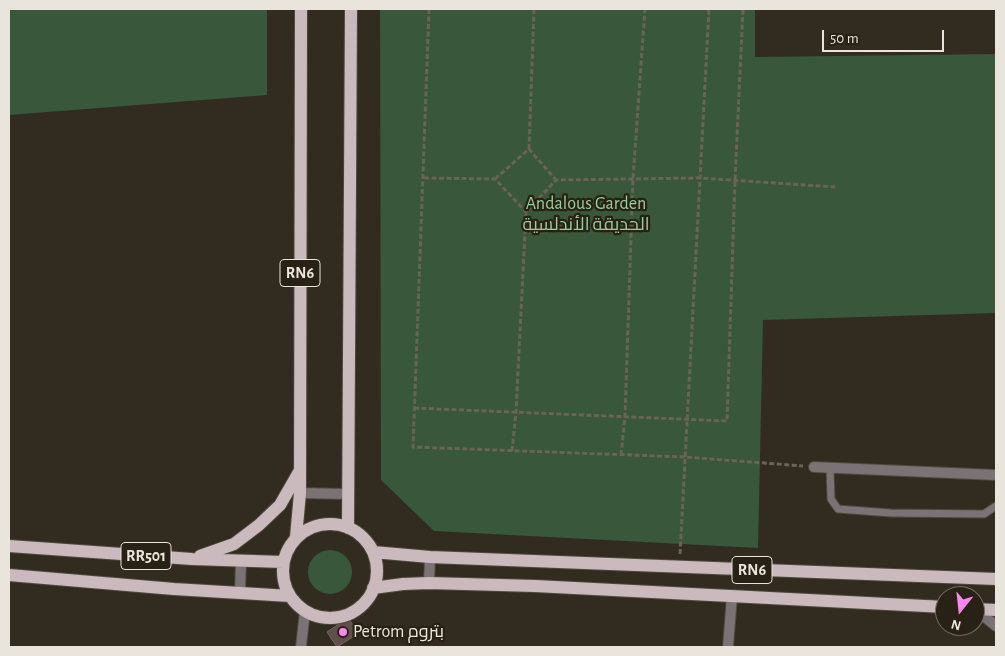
<!DOCTYPE html>
<meta charset="utf-8">
<style>
body{margin:0}
#map{position:relative;width:1005px;height:656px;overflow:hidden;background:#322b1f;font-family:"Alegreya Sans",sans-serif}
canvas{display:block}
.frame{position:absolute;inset:0;border:10px solid #e9e4dc;pointer-events:none}
.north{position:absolute;left:935px;top:586px;width:50px;height:50px;box-sizing:border-box;background:#282115;border:1px solid #756f65;border-radius:50%;rotate:196deg;font-size:14px;font-weight:700;line-height:20px;text-align:center;color:#e9e4dc}
.north::after{content:'';display:block;margin:auto;width:18px;height:22px;background:#f788ec;clip-path:polygon(50% 0,100% 100%,50% 72%,0 100%)}
.scale{position:absolute;left:822px;top:30px;width:122px;height:22px;box-sizing:border-box;border:2px solid #e9e4dc;border-top:0;padding-left:6px;font-size:15px;line-height:18px;white-space:nowrap;color:#e9e4dc;-webkit-text-stroke:4px #282115;paint-order:stroke}
</style>
<div id="map">
<canvas width="1005" height="656"></canvas>
<div class="frame"></div>
<div class="north">N</div>
<div class="scale">50 m</div>
</div>
<script>
const ctx = document.querySelector('canvas').getContext('2d');
ctx.lineJoin = 'round';
function fill(path, color) { ctx.fillStyle = color; ctx.fill(path, 'evenodd'); }
const shape = rows => new Path2D(rows.map(r => 'M' + r).join(''));
function strokePath(path, color, width, dash) { ctx.strokeStyle = color; ctx.lineWidth = width; ctx.lineCap = dash ? 'butt' : 'round'; ctx.setLineDash(dash || []); ctx.stroke(path); }
function label(font, color, halo, rows, align = 'center') {
  ctx.font = font + ' "Alegreya Sans",Cairo,sans-serif'; ctx.lineWidth = 4.5; ctx.setLineDash([]); ctx.textBaseline = 'middle'; ctx.strokeStyle = halo; ctx.fillStyle = color; for (const [text, x, y, turn = 0] of rows) {
    ctx.save(); ctx.translate(x, y); ctx.rotate((+turn || 0) * Math.PI / 180); ctx.textAlign = isNaN(turn) ? turn : align; if (halo) ctx.strokeText(text, 0, 0); ctx.fillText(text, 0, 0); ctx.restore();
  }
}
fill(shape([
 [9,9,267,9,267,95,9,115],
 [380,9,755,9,755,57,996,54,996,313,763,320,758,548,434,531,381,480],
 '308 572a22 22 0 1 1 44 0a22 22 0 1 1-44 0Z'
]), '#39573a');
const building = shape([
 [348,618,359,633,337,647,327,632,348,618]
]);
fill(building, '#5f4e4c');
strokePath(building, '#796865', 1);
const service = shape([
 [830,468,831,499,838,509,891,513,984,514,996,506]
]);
const pedestrian = shape([
 [300,493,347,494],
 [429,583,430,557],
 [240,593,241,561]
]);
const minor = shape([
 [814,467,996,475],
 [975,609,996,626],
 [728,647,732,596]
]);
const tertiary = shape([
 [301,647,305,611]
]);
const primary = shape([
 '283 571a47 47 0 1 1 94 0a47 47 0 1 1-94 0Z',
 [348,528,351,9],
 [296,537,300,493,301,9],
 [9,546,192,559,283,562],
 [373,552,430,557,996,579],
 [200,556,234,544,259,525,280,505,299,472],
 [9,575,174,589,290,596],
 [373,588,403,584,429,583,535,586,945,607],
 [975,609,996,610]
]);
strokePath(service, '#4f493d', 9);
strokePath(pedestrian, '#4f493d', 12);
strokePath(minor, '#4f493d', 12);
strokePath(tertiary, '#4f493d', 12);
strokePath(primary, '#4f493d', 14);
strokePath(shape([
 [429,9,413,447,685,457,803,466],
 [529,149,534,9],
 [424,178,495,179,526,212,556,180,699,178,835,187],
 [495,179,529,149,556,180],
 [414,408,727,421,735,180,743,9],
 [512,451,516,412,526,212],
 [621,455,625,416,633,178,645,9],
 [680,554,709,9]
]), '#696358', 3, [5, 2.5]);
strokePath(service, '#7a7274', 7);
strokePath(pedestrian, '#7a7274', 10);
strokePath(minor, '#7a7274', 10);
strokePath(tertiary, '#7a7274', 10);
strokePath(primary, '#cab9bd', 12);
for (const [x, y, r, color] of [
 [343,632,5,"#f788ec"]
]) { const dot = new Path2D(); dot.arc(x, y, r, 0, 2 * Math.PI); ctx.fillStyle = color; ctx.fill(dot); strokePath(dot, '#282115', 2); }
for (const [x, y, w] of [
 [300,273,40],
 [146,556,50],
 [752,570,40]
]) { const box = new Path2D(); box.roundRect(x - w / 2, y - 13.5, w, 27, 4); ctx.fillStyle = '#282115'; ctx.fill(box); strokePath(box, '#e9e4dc', 1); }
label('bold 16px', '#e9e4dc', null, [
 ["RN6",300,273],
 ["RR501",146,556],
 ["RN6",752,570]
]);
label('18px', '#99ce99', '#282115', [
 ["Andalous Garden",586,204],
 ["الحديقة الأندلسية",586,225]
]);
label('18px', '#e9e4dc', '#282115', [
 ["Petrom بتروم",353,632]
], 'left');
</script>
